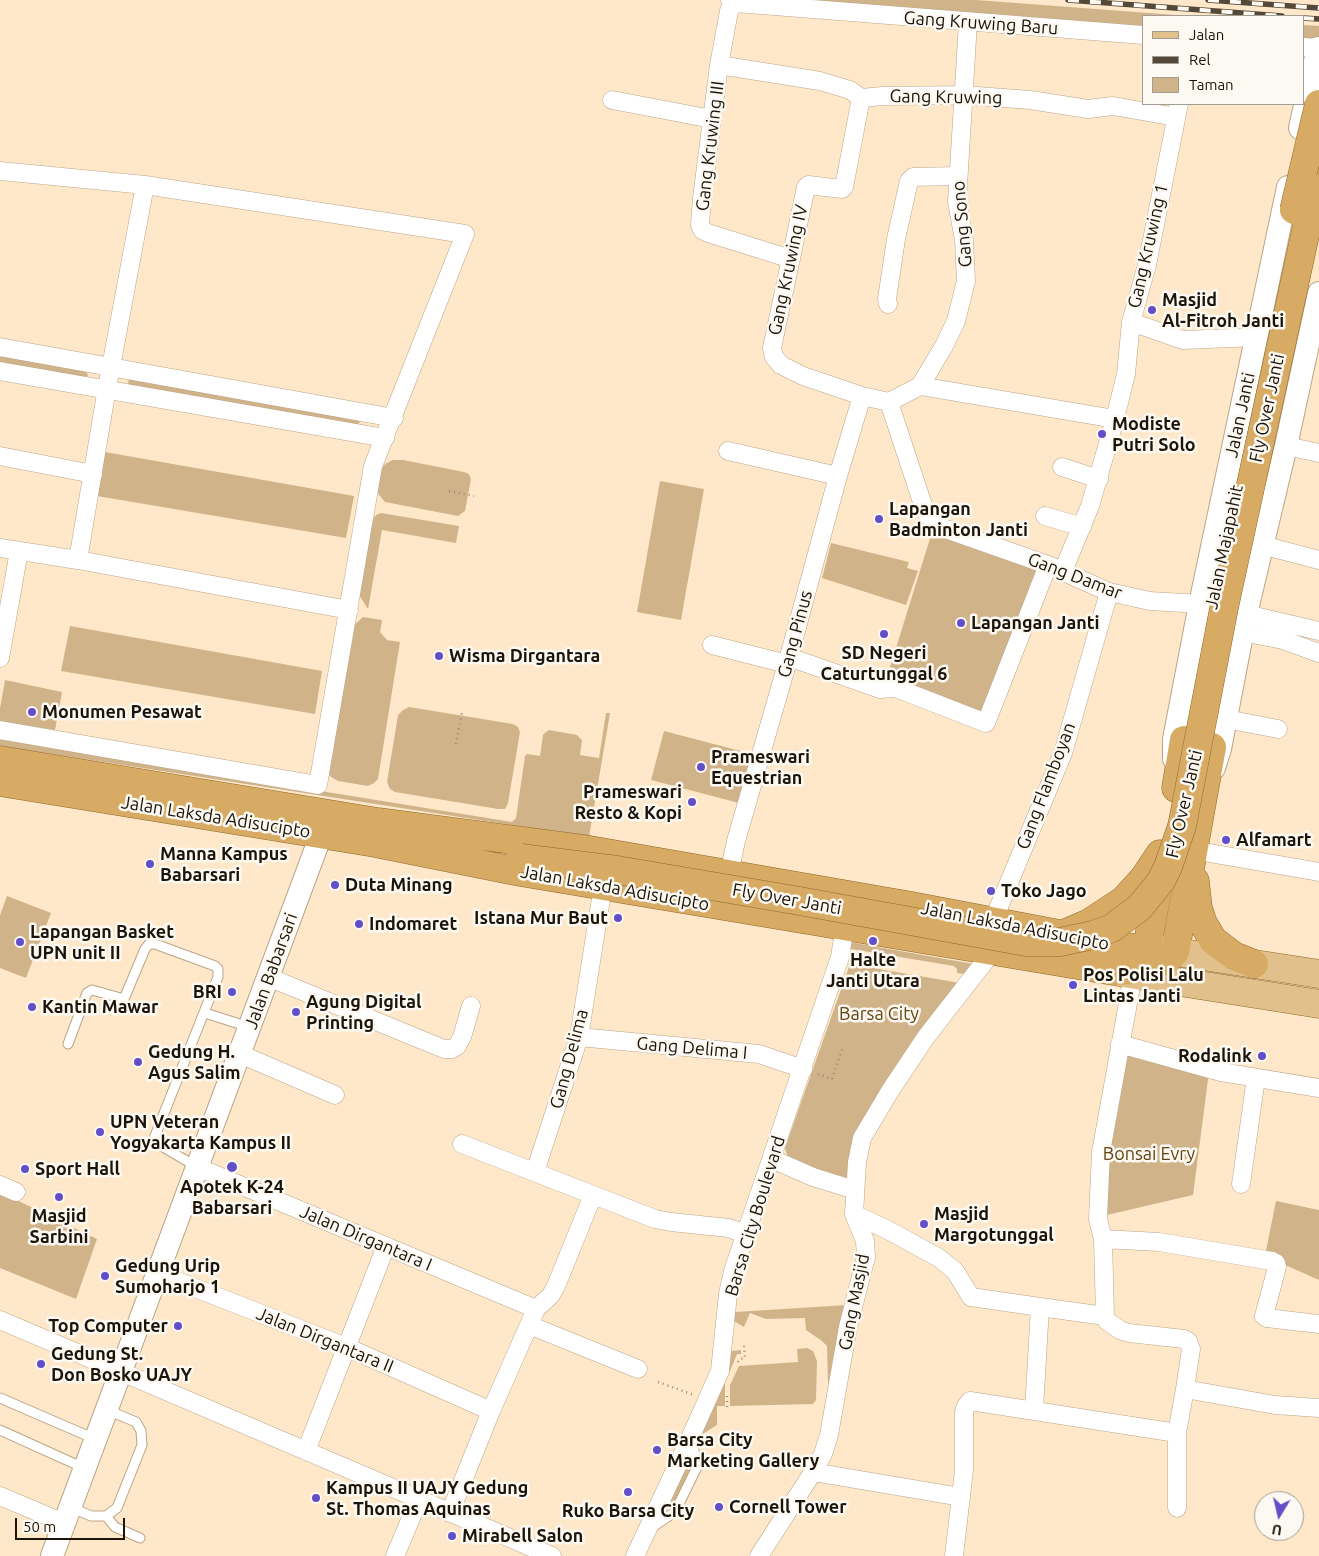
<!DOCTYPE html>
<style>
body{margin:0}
#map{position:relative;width:1319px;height:1556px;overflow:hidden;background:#ffe8c9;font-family:Ubuntu,sans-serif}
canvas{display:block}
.legend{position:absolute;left:1142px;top:15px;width:162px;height:90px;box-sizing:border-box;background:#fcf8f2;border:1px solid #a29d95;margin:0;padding:6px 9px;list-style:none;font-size:15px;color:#1c1409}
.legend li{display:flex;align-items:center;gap:10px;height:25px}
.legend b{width:25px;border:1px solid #a29d95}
.north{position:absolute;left:1254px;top:1491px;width:50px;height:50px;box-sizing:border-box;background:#fcf8f2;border:1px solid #a29d95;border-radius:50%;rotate:189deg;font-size:14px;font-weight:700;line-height:20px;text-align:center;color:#1c1409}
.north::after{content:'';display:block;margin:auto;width:18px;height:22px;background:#624ec7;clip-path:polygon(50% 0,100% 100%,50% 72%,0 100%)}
.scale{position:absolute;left:15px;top:1518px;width:110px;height:22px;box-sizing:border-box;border:2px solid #1c1409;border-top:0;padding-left:6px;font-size:15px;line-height:18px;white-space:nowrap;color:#1c1409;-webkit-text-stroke:4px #fcf8f2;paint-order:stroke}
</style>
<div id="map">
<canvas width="1319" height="1556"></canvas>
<ul class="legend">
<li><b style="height:6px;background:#e1c08b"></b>Jalan</li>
<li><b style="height:6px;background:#544838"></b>Rel</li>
<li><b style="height:14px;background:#d1b38a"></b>Taman</li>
</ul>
<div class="north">U</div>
<div class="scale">50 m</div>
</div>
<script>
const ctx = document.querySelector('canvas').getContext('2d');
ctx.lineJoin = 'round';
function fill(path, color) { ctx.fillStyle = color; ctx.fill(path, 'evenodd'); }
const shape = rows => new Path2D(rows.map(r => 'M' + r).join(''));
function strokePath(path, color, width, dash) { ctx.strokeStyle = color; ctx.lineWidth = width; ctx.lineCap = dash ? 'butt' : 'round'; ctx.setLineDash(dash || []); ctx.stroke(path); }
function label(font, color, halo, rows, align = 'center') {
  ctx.font = font + ' Ubuntu,sans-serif'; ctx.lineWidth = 5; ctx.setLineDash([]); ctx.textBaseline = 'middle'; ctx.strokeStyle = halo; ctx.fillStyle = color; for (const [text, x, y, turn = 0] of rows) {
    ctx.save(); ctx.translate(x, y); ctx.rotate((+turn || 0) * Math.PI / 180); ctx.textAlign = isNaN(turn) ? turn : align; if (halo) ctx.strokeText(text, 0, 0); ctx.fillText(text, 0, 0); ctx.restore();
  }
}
fill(shape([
 [792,0,976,0,1189,16,1143,16,1143,27],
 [1303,25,1319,26,1319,40,1303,39],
 [0,356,86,371,88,375,87,377,0,364],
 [129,379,358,419,360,422,357,425,129,386,128,384],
 [105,452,354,496,346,538,97,496],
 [393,460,403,460,464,472,469,474,471,479,465,511,458,516,385,502,379,495,377,490,382,468,385,464],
 [660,481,704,489,681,620,637,612],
 [381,513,459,526,456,543,382,530,368,609,359,595,372,521,376,515],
 [932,532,1039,569,981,715,887,677],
 [831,543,909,562,907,568,918,571,906,605,822,578],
 [363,617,382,620,380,632,387,640,400,642,378,779,374,783,368,786,338,781,331,777,326,771,353,626],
 [70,626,322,671,315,714,61,671],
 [5,680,62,692,55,730,0,721,0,708],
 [409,707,513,724,518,727,520,732,508,803,505,809,498,809,395,792,390,789,387,782,398,715,403,710],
 [606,713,610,713,589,837,0,746,0,739,512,822,516,818,525,756,527,754,540,756,543,735,546,732,549,730,577,735,582,740,580,755,599,758],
 [664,731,752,754,739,803,651,780],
 [7,896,51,913,26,978,0,968,0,915],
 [849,942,974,964,966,974,957,973,957,969,954,966,851,949],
 [850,964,960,983,890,1077,858,1127,850,1163,849,1182,788,1158,785,1148],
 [1121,1045,1209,1072,1193,1195,1098,1217],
 [0,1192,97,1239,76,1299,0,1268],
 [1276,1201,1319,1210,1319,1280,1265,1256],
 [847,1305,839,1330,828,1385,827,1346,822,1341,806,1330,805,1318,766,1319,750,1313,744,1327,734,1321,735,1312],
 [807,1348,813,1351,817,1361,816,1400,813,1404,730,1406,730,1385,739,1366,798,1362,797,1349],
 [741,1350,741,1354,737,1354,725,1383,725,1406,717,1406,717,1425,701,1435,730,1353,732,1351],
 [688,1457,691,1461,691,1469,674,1505,664,1511]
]), '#d1b38a');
const service = shape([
 [205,1013,249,1027],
 [68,1044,87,993,92,990,124,999,145,949,149,944,155,944,215,966,218,969,218,977,153,1141,197,1167],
 [0,1398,95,1439],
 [0,1430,84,1468],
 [70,1507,91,1516,106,1516,117,1508,142,1445,141,1431,136,1422,107,1410],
 [106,1516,115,1527,140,1538],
 [651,1528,675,1512,697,1467,692,1439]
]);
const minor = shape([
 [730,0,736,3,1143,35],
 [736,3,733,5,729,11,719,65,702,198,700,225,702,230,708,233,791,259],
 [1303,47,1319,48],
 [719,65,820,81,850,90,861,98,883,96,964,95,1030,100,1088,109,1113,106,1176,117],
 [861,98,844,187,842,189,808,185,806,187,772,348,774,357,781,365,803,376,862,396,889,402,920,386,1115,419],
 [612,100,712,119],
 [0,171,145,185,465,234,373,466,318,785,0,730],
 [888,304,887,299,896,239,909,181,913,177,958,176],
 [1131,322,1183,340,1257,337],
 [0,347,394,418],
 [0,371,385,438],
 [920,386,944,346,956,321,966,281,964,240,957,202,968,22],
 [889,402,923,505,927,514,940,527,1048,565,1109,592,1150,601,1200,604],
 [1286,446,1319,453],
 [728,451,838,476],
 [0,456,93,474],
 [1062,467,1099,479],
 [1045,516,1082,527],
 [1262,545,1319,560],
 [0,548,78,560,349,610],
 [78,560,107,388,145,185],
 [1063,571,1090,506,1115,419,1126,374,1131,322,1147,265,1179,104],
 [1246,614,1319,631],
 [1242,632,1283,640,1319,653],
 [712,645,787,664],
 [789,657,880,689,896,688,986,723,1048,565],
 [0,658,19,551],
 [1226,719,1278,729],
 [1192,850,1319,872],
 [729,874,736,841,787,664,838,476,862,396],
 [993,921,1063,753,1109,592],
 [1134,970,1101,1152,1098,1219,1103,1239,1105,1316,1107,1321,1120,1330,1129,1333,1184,1339,1188,1341,1191,1349,1185,1389,1275,1405,1319,1408],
 [268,977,444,1049,452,1049,457,1046,462,1037,471,1006],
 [579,1037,759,1054,803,1069],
 [1120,1044,1221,1072,1319,1088],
 [240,1054,335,1095],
 [462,1144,655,1219,671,1222,729,1228,745,1234],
 [772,1159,813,1177,855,1190],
 [197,1167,536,1309],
 [535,1172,579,1037,603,886],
 [1241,1184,1256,1078],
 [0,1185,16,1192],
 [854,1214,888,1230,939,1258,955,1271,971,1297,1040,1307],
 [1103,1239,1159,1242,1272,1261,1276,1263,1277,1267,1264,1316,1267,1318,1319,1324],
 [157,1273,346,1347,491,1411],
 [0,1320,552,1556],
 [529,1325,638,1369],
 [1034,1410,1040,1307,1105,1316],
 [306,1451,386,1246],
 [813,1472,961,1497],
 [0,1496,64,1523],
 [1177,1508,1177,1433,1185,1389],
 [450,1513,491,1411,536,1309,551,1295,556,1286,593,1195],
 [395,1556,419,1499],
 [635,1556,691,1436,720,1371,728,1294,733,1271,840,957,845,926],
 [759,1556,813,1472,823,1454,829,1435,848,1327,866,1257,865,1241,854,1214,857,1162,862,1138,890,1091,926,1037,993,951],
 [954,1556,964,1470,964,1412,966,1406,970,1401,1177,1433]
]);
const tertiary = shape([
 [1300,128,1318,48],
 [1174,759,1174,739,1200,604,1288,187],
 [1214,768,1220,749,1246,614,1286,446,1319,293],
 [52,1556,321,835]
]);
const primary = shape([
 [1151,948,1319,974],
 [1123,973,1319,1004]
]);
const trunk = shape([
 [1315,189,1319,170],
 [0,760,378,822,590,850,912,906,1112,944,1134,948,1147,947],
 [0,782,375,843,520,872,1113,971,1134,970,1155,965,1166,960,1175,952,1212,747],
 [1176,788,1184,740],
 [1195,881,1198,908,1203,923,1213,940,1234,956,1254,964],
 [1061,935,1089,923,1124,900,1144,878,1160,854],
 [1154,964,1150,958,1147,947,1160,877]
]);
strokePath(service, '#bba588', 11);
strokePath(minor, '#bba588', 19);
strokePath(tertiary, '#bba588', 24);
strokePath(primary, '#8f682b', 29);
strokePath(trunk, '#8f682b', 29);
strokePath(shape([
 [449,491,474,496],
 [456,744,462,712],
 [818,1074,832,1079,843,1047],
 [738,1362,740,1359,745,1358,744,1345],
 [658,1382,694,1395],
 [727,1407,727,1395]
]), '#9b8b74', 2.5, [1, 4]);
strokePath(service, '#fff', 9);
strokePath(minor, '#fff', 18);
strokePath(tertiary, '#fff', 22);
strokePath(primary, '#e1c08b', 28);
strokePath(trunk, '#d7ab64', 28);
const rail = shape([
 [1068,0,1282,16],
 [1208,0,1319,8],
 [1303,18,1319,19]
]);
strokePath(rail, '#544838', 5.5);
strokePath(rail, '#fcf8f2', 4, [11]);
const trunkBridge = shape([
 [1294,210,1319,104],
 [521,858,617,870,794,900,1026,942,1060,942,1093,935,1112,928,1140,907,1161,881,1168,867,1182,826,1224,608,1315,189]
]);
strokePath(trunkBridge, '#8f682b', 29, []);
strokePath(trunkBridge, '#d7ab64', 28);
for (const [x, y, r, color] of [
 [1152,310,5,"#624ec7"],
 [1102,434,5,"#624ec7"],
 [879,519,5,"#624ec7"],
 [961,623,5,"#624ec7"],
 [884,634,5,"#624ec7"],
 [439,656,5,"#624ec7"],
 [32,712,5,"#624ec7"],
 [701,767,5,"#624ec7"],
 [692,802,5,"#624ec7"],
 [1226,840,5,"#624ec7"],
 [150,864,5,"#624ec7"],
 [335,885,5,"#624ec7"],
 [991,891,5,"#624ec7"],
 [618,918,5,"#624ec7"],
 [359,924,5,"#624ec7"],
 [873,941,5,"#624ec7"],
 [20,942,5,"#624ec7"],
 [1073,985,5,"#624ec7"],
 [232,992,5,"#624ec7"],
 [32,1007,5,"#624ec7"],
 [296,1012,5,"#624ec7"],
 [1262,1056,5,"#624ec7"],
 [138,1062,5,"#624ec7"],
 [100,1132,5,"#624ec7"],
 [232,1167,6,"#624ec7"],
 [25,1169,5,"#624ec7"],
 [59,1197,5,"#624ec7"],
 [924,1224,5,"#624ec7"],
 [105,1276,5,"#624ec7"],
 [178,1326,5,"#624ec7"],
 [41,1364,5,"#624ec7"],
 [657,1450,5,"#624ec7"],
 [628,1492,5,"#624ec7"],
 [316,1498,5,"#624ec7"],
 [719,1507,5,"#624ec7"],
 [452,1536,5,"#624ec7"]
]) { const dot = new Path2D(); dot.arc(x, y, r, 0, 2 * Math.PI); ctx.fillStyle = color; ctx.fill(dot); strokePath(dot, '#fcf8f2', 2); }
label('18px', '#1c1409', '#fcf8f2', [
 ["Gang Kruwing Baru",981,23,4],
 ["Gang Kruwing",946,97,1],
 ["Gang Kruwing III",710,146,-83],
 ["Gang Sono",962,224,-95],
 ["Gang Kruwing 1",1148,246,-77],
 ["Gang Kruwing IV",788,270,-78],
 ["Fly Over Janti",1267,408,-78],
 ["Jalan Janti",1240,415,-78],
 ["Jalan Majapahit",1224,547,-78],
 ["Gang Damar",1075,576,21],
 ["Gang Pinus",795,634,-75],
 ["Gang Flamboyan",1046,786,-69],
 ["Fly Over Janti",1184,804,-77],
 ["Jalan Laksda Adisucipto",216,817,9],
 ["Jalan Laksda Adisucipto",615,888,10],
 ["Fly Over Janti",787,899,10],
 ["Jalan Laksda Adisucipto",1015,926,11],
 ["Jalan Babarsari",271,971,-70],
 ["Gang Delima I",692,1048,5],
 ["Gang Delima",569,1059,-75],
 ["Barsa City Boulevard",755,1216,-73],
 ["Jalan Dirgantara I",366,1238,23],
 ["Gang Masjid",854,1302,-79],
 ["Jalan Dirgantara II",325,1340,22]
]);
label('bold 18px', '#1c1409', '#fcf8f2', [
 ["Masjid",1162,300],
 ["Al-Fitroh Janti",1162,321],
 ["Modiste",1112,424],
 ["Putri Solo",1112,445],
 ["Lapangan",889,509],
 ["Badminton Janti",889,530],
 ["Lapangan Janti",971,623],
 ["SD Negeri",884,653,"center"],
 ["Caturtunggal 6",884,674,"center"],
 ["Wisma Dirgantara",449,656],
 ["Monumen Pesawat",42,712],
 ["Prameswari",711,757],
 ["Equestrian",711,778],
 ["Prameswari",682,792,"right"],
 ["Resto & Kopi",682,813,"right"],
 ["Alfamart",1236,840],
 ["Manna Kampus",160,854],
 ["Babarsari",160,875],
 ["Duta Minang",345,885],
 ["Toko Jago",1001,891],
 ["Istana Mur Baut",608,918,"right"],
 ["Indomaret",369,924],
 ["Lapangan Basket",30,932],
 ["UPN unit II",30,953],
 ["Halte",873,960,"center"],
 ["Janti Utara",873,981,"center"],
 ["Pos Polisi Lalu",1083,975],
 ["Lintas Janti",1083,996],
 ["BRI",222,992,"right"],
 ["Agung Digital",306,1002],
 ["Printing",306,1023],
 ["Kantin Mawar",42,1007],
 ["Gedung H.",148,1052],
 ["Agus Salim",148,1073],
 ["Rodalink",1252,1056,"right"],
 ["UPN Veteran",110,1122],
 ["Yogyakarta Kampus II",110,1143],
 ["Sport Hall",35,1169],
 ["Apotek K-24",232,1187,"center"],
 ["Babarsari",232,1208,"center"],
 ["Masjid",934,1214],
 ["Margotunggal",934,1235],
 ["Masjid",59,1216,"center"],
 ["Sarbini",59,1237,"center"],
 ["Gedung Urip",115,1266],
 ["Sumoharjo 1",115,1287],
 ["Top Computer",168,1326,"right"],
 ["Gedung St.",51,1354],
 ["Don Bosko UAJY",51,1375],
 ["Barsa City",667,1440],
 ["Marketing Gallery",667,1461],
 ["Kampus II UAJY Gedung",326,1488],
 ["St. Thomas Aquinas",326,1509],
 ["Cornell Tower",729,1507],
 ["Ruko Barsa City",628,1511,"center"],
 ["Mirabell Salon",462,1536]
], 'left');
label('18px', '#624413', '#fcf8f2', [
 ["Barsa City",879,1014],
 ["Bonsai Evry",1149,1154]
]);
</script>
